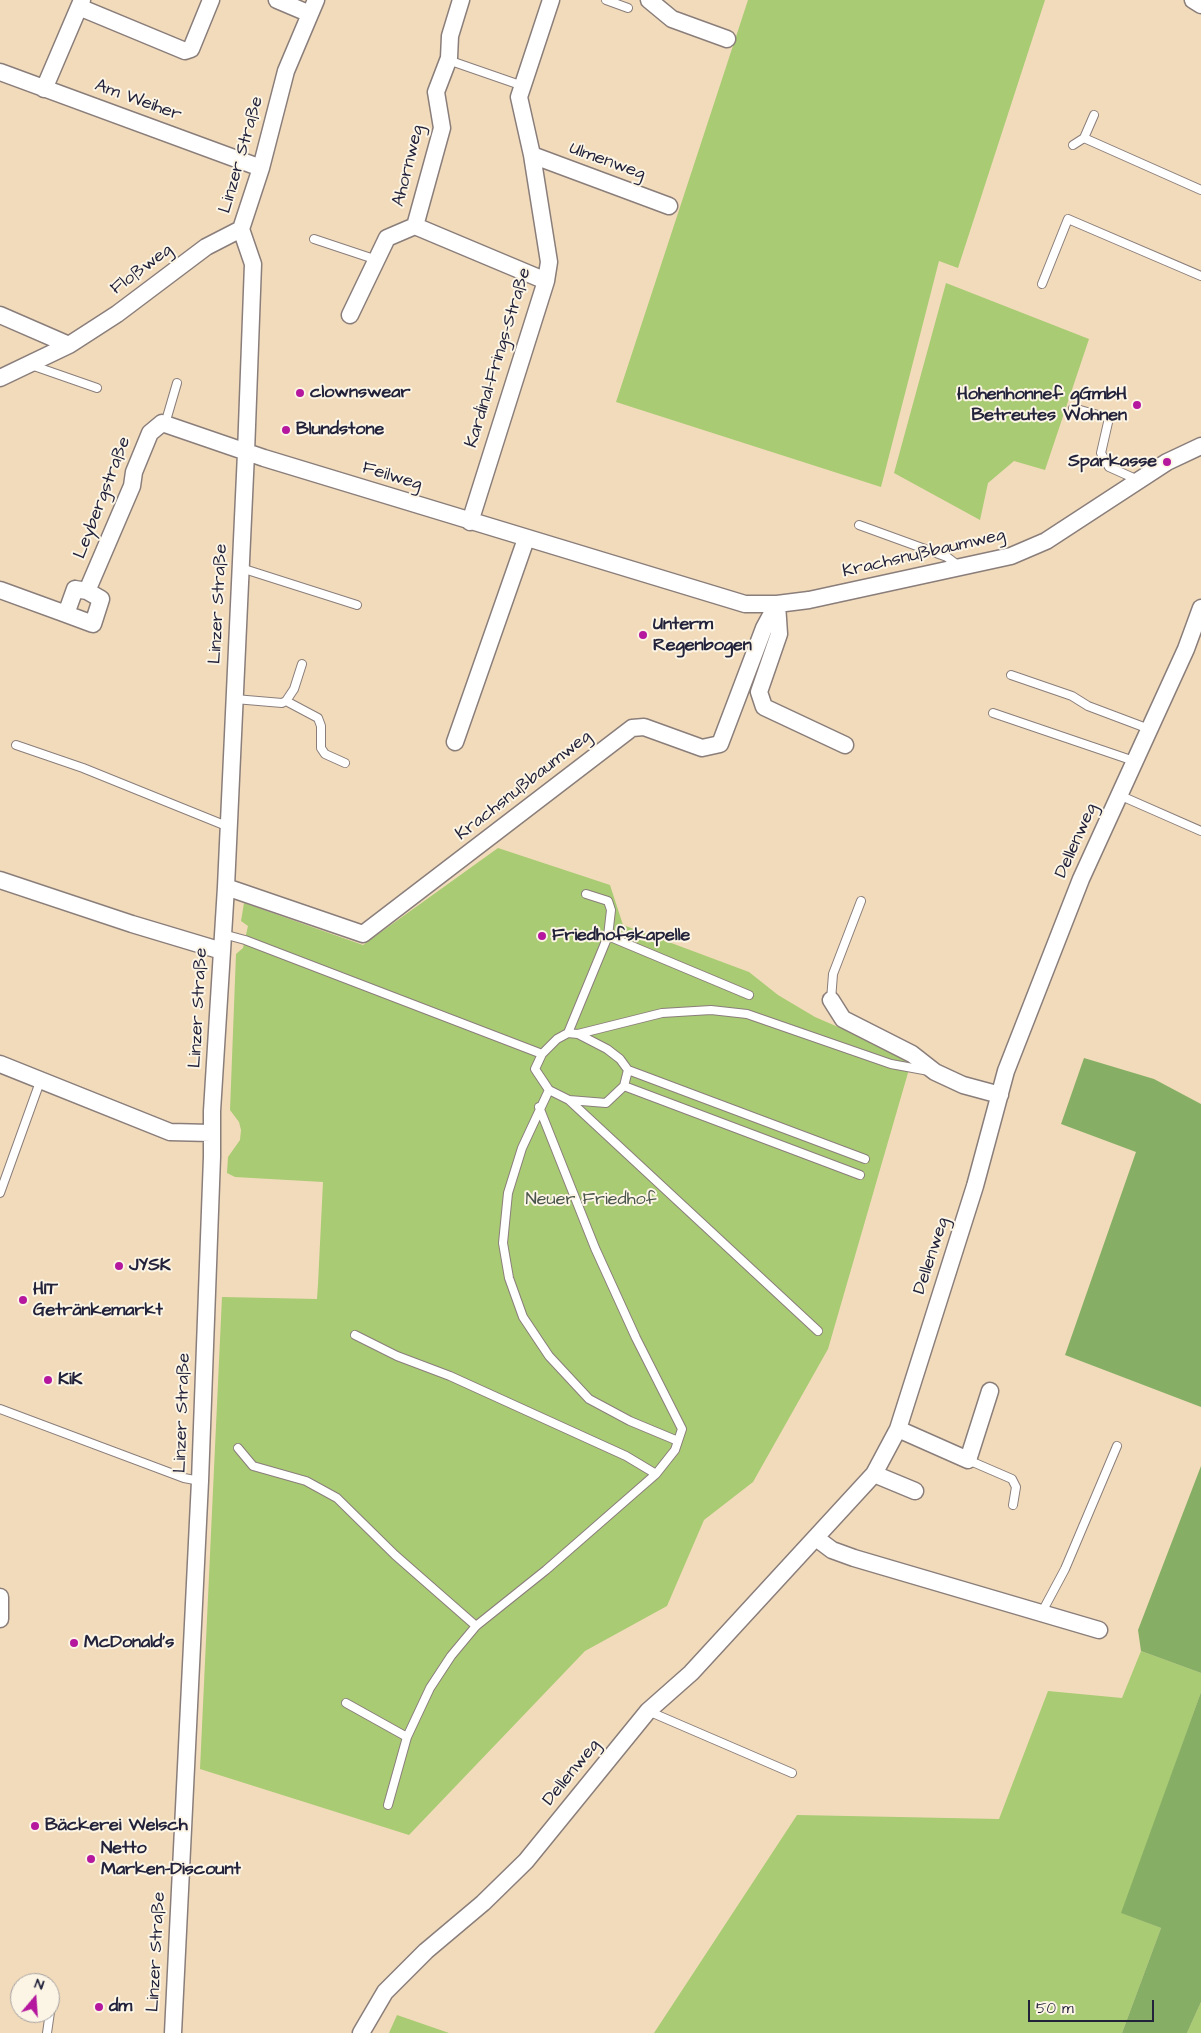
<!DOCTYPE html>
<meta charset="utf-8">
<style>
body{margin:0}
#map{position:relative;width:1201px;height:2033px;overflow:hidden;background:#f2dbbb;font-family:"Architects Daughter",sans-serif}
canvas{display:block}
.north{position:absolute;left:10px;top:1973px;width:50px;height:50px;box-sizing:border-box;background:#fcf5e5;border:1px solid #a5a1a1;border-radius:50%;rotate:18deg;font-size:14px;font-weight:700;line-height:20px;text-align:center;color:#22223b}
.north::after{content:'';display:block;margin:auto;width:18px;height:22px;background:#b5179e;clip-path:polygon(50% 0,100% 100%,50% 72%,0 100%)}
.scale{position:absolute;left:1028px;top:2000px;width:126px;height:22px;box-sizing:border-box;border:2px solid #22223b;border-top:0;padding-left:6px;font-size:15px;line-height:18px;white-space:nowrap;color:#22223b;-webkit-text-stroke:4px #fcf5e5;paint-order:stroke}
</style>
<div id="map">
<canvas width="1201" height="2033"></canvas>
<div class="north">N</div>
<div class="scale">50 m</div>
</div>
<script>
const ctx = document.querySelector('canvas').getContext('2d');
ctx.lineJoin = 'round';
function fill(path, color) { ctx.fillStyle = color; ctx.fill(path, 'evenodd'); }
const shape = rows => new Path2D(rows.map(r => 'M' + r).join(''));
function strokePath(path, color, width, dash) { ctx.strokeStyle = color; ctx.lineWidth = width; ctx.lineCap = dash ? 'butt' : 'round'; ctx.setLineDash(dash || []); ctx.stroke(path); }
function label(font, color, halo, rows, align = 'center') {
  ctx.font = font + ' "Architects Daughter",sans-serif'; ctx.lineWidth = 4; ctx.setLineDash([]); ctx.textBaseline = 'middle'; ctx.strokeStyle = halo; ctx.fillStyle = color; for (const [text, x, y, turn = 0] of rows) {
    ctx.save(); ctx.translate(x, y); ctx.rotate((+turn || 0) * Math.PI / 180); ctx.textAlign = isNaN(turn) ? turn : align; if (halo) ctx.strokeText(text, 0, 0); ctx.fillText(text, 0, 0); ctx.restore();
  }
}
fill(shape([
 [748,0,1045,0,958,268,939,261,881,487,616,402],
 [946,283,1089,339,1045,470,1014,461,988,483,980,520,894,473],
 [498,848,610,885,623,925,749,972,778,995,815,1017,912,1059,828,1349,753,1482,704,1520,667,1606,585,1651,409,1835,200,1769,222,1297,317,1299,318,1284,323,1182,235,1177,227,1173,228,1157,240,1140,241,1130,239,1122,230,1110,236,954,243,948,248,926,241,921,244,903,363,945],
 [1141,1651,1201,1673,1201,1692,1122,1913,1161,1928,1122,2033,654,2033,797,1815,999,1819,1048,1691,1122,1698],
 [1201,2002,1201,2033,1187,2033],
 [397,2015,449,2033,389,2033]
]), '#a8cb73');
fill(shape([
 [1084,1058,1154,1079,1201,1104,1201,1407,1065,1355,1136,1152,1061,1124],
 [1201,1466,1201,1673,1141,1651,1138,1630],
 [1201,1692,1201,2002,1187,2033,1122,2033,1161,1928,1121,1913]
]), '#86af65');
const lane = shape([
 [606,0,628,8],
 [448,60,523,86],
 [1084,138,1201,190],
 [1073,145,1084,138,1094,115],
 [314,239,377,260],
 [1042,284,1068,219,1201,276],
 [31,365,97,388],
 [1073,408,1109,418,1101,453,1109,467,1138,480],
 [165,424,177,383],
 [859,525,947,557,960,567],
 [241,568,357,605],
 [1011,675,1072,696,1088,706,1149,729],
 [235,699,282,703,286,701,294,689,302,664],
 [286,701,318,718,321,726,321,748,325,754,345,763],
 [993,713,1134,761],
 [16,745,83,768,229,827],
 [1119,795,1201,831],
 [223,934,245,940,542,1054],
 [608,936,749,995],
 [831,1000,833,974,861,901],
 [568,1033,608,936,611,910,608,901,586,894],
 [578,1034,662,1013,711,1010,747,1014,891,1064,929,1071],
 [628,1070,624,1086,606,1103,569,1100,549,1090,535,1069,542,1054,557,1039,568,1033,578,1034,607,1049,620,1059,628,1070,865,1159],
 [624,1086,860,1175],
 [549,1090,522,1148,508,1193,503,1243,509,1278,523,1317,549,1356,589,1399,630,1421,678,1441],
 [569,1100,818,1331],
 [0,1193,41,1079],
 [355,1335,397,1356,450,1376,626,1456,656,1474],
 [0,1409,184,1478,200,1481],
 [238,1448,253,1466,306,1481,337,1498,395,1555,476,1626],
 [968,1460,1012,1479,1016,1487,1013,1505],
 [1042,1612,1065,1569,1117,1446],
 [346,1703,407,1737],
 [648,1711,792,1773],
 [388,1805,407,1737,430,1688,451,1656,476,1626,546,1570,656,1474,675,1450,682,1429,636,1338,595,1248,539,1107],
 [47,2033,50,2012]
]);
const street = shape([
 [277,0,310,14],
 [461,0,450,36,449,58,436,92,442,128,415,226,546,281],
 [649,0,672,19,727,39],
 [1193,0,1201,5],
 [79,7,185,51,191,49,211,0],
 [0,72,261,168],
 [44,89,82,0],
 [532,155,669,206],
 [0,315,69,345],
 [350,315,387,238,415,226],
 [0,378,69,345,117,314,206,247,241,229],
 [470,522,546,281,549,262,532,155,519,97,551,0],
 [75,589,87,591,101,599,93,624,66,614,75,589],
 [0,590,66,614],
 [87,591,132,486,134,472,150,433,162,423,264,458,745,604,777,604,809,600,1011,556,1046,541,1167,462,1201,446],
 [777,604,779,634,759,692,764,707,845,745],
 [455,742,526,539],
 [0,880,132,924,222,951],
 [226,887,363,934,632,728,644,727,702,748,720,744,764,628,777,604],
 [831,1000,843,1019,912,1054,935,1072,963,1085,1000,1095],
 [0,1064,170,1132,211,1133],
 [898,1429,968,1460,990,1391],
 [874,1474,915,1491],
 [816,1538,832,1550,854,1558,1099,1630],
 [0,1597,0,1619],
 [173,2033,200,1481,212,1157,212,1111,226,887,246,453,253,264,241,229,261,168,286,71,316,0],
 [361,2033,385,1992,426,1951,483,1903,526,1861,648,1711,691,1673,874,1474,898,1429,975,1186,1006,1071,1081,879,1186,649,1201,608]
]);
strokePath(lane, '#8a7e7b', 10);
strokePath(street, '#8a7e7b', 19);
strokePath(lane, '#fff', 8);
strokePath(street, '#fff', 16);
for (const [x, y, r, color] of [
 [300,393,5,"#b5179e"],
 [1137,405,5,"#b5179e"],
 [286,430,5,"#b5179e"],
 [1167,462,5,"#b5179e"],
 [643,635,5,"#b5179e"],
 [542,936,5,"#b5179e"],
 [119,1266,5,"#b5179e"],
 [23,1300,5,"#b5179e"],
 [48,1380,5,"#b5179e"],
 [74,1643,5,"#b5179e"],
 [35,1826,5,"#b5179e"],
 [91,1859,5,"#b5179e"],
 [99,2007,5,"#b5179e"]
]) { const dot = new Path2D(); dot.arc(x, y, r, 0, 2 * Math.PI); ctx.fillStyle = color; ctx.fill(dot); strokePath(dot, '#fcf5e5', 2); }
label('18px', '#22223b', '#fcf5e5', [
 ["Am Weiher",138,101,20],
 ["Linzer Straße",242,155,-74],
 ["Ulmenweg",607,162,20],
 ["Ahornweg",409,166,-76],
 ["Floßweg",142,270,-37],
 ["Kardinal-Frings-Straße",499,358,-73],
 ["Feilweg",392,477,17],
 ["Leybergstraße",103,498,-69],
 ["Krachsnußbaumweg",924,554,-13],
 ["Linzer Straße",219,604,-87],
 ["Krachsnußbaumweg",524,786,-38],
 ["Dellenweg",1077,841,-66],
 ["Linzer Straße",199,1008,-87],
 ["Dellenweg",932,1256,-72],
 ["Linzer Straße",183,1413,-88],
 ["Dellenweg",572,1773,-51],
 ["Linzer Straße",157,1952,-87]
]);
label('bold 18px', '#22223b', '#fcf5e5', [
 ["clownswear",310,393],
 ["Hohenhonnef gGmbH",1127,395,"right"],
 ["Betreutes Wohnen",1127,416,"right"],
 ["Blundstone",296,430],
 ["Sparkasse",1157,462,"right"],
 ["Unterm",653,625],
 ["Regenbogen",653,646],
 ["Friedhofskapelle",552,936],
 ["JYSK",129,1266],
 ["HIT",33,1290],
 ["Getränkemarkt",33,1311],
 ["KiK",58,1380],
 ["McDonald's",84,1643],
 ["Bäckerei Welsch",45,1826],
 ["Netto",101,1849],
 ["Marken-Discount",101,1870],
 ["dm",109,2007]
], 'left');
label('18px', '#4a554c', '#fcf5e5', [
 ["Neuer Friedhof",591,1200]
]);
</script>
